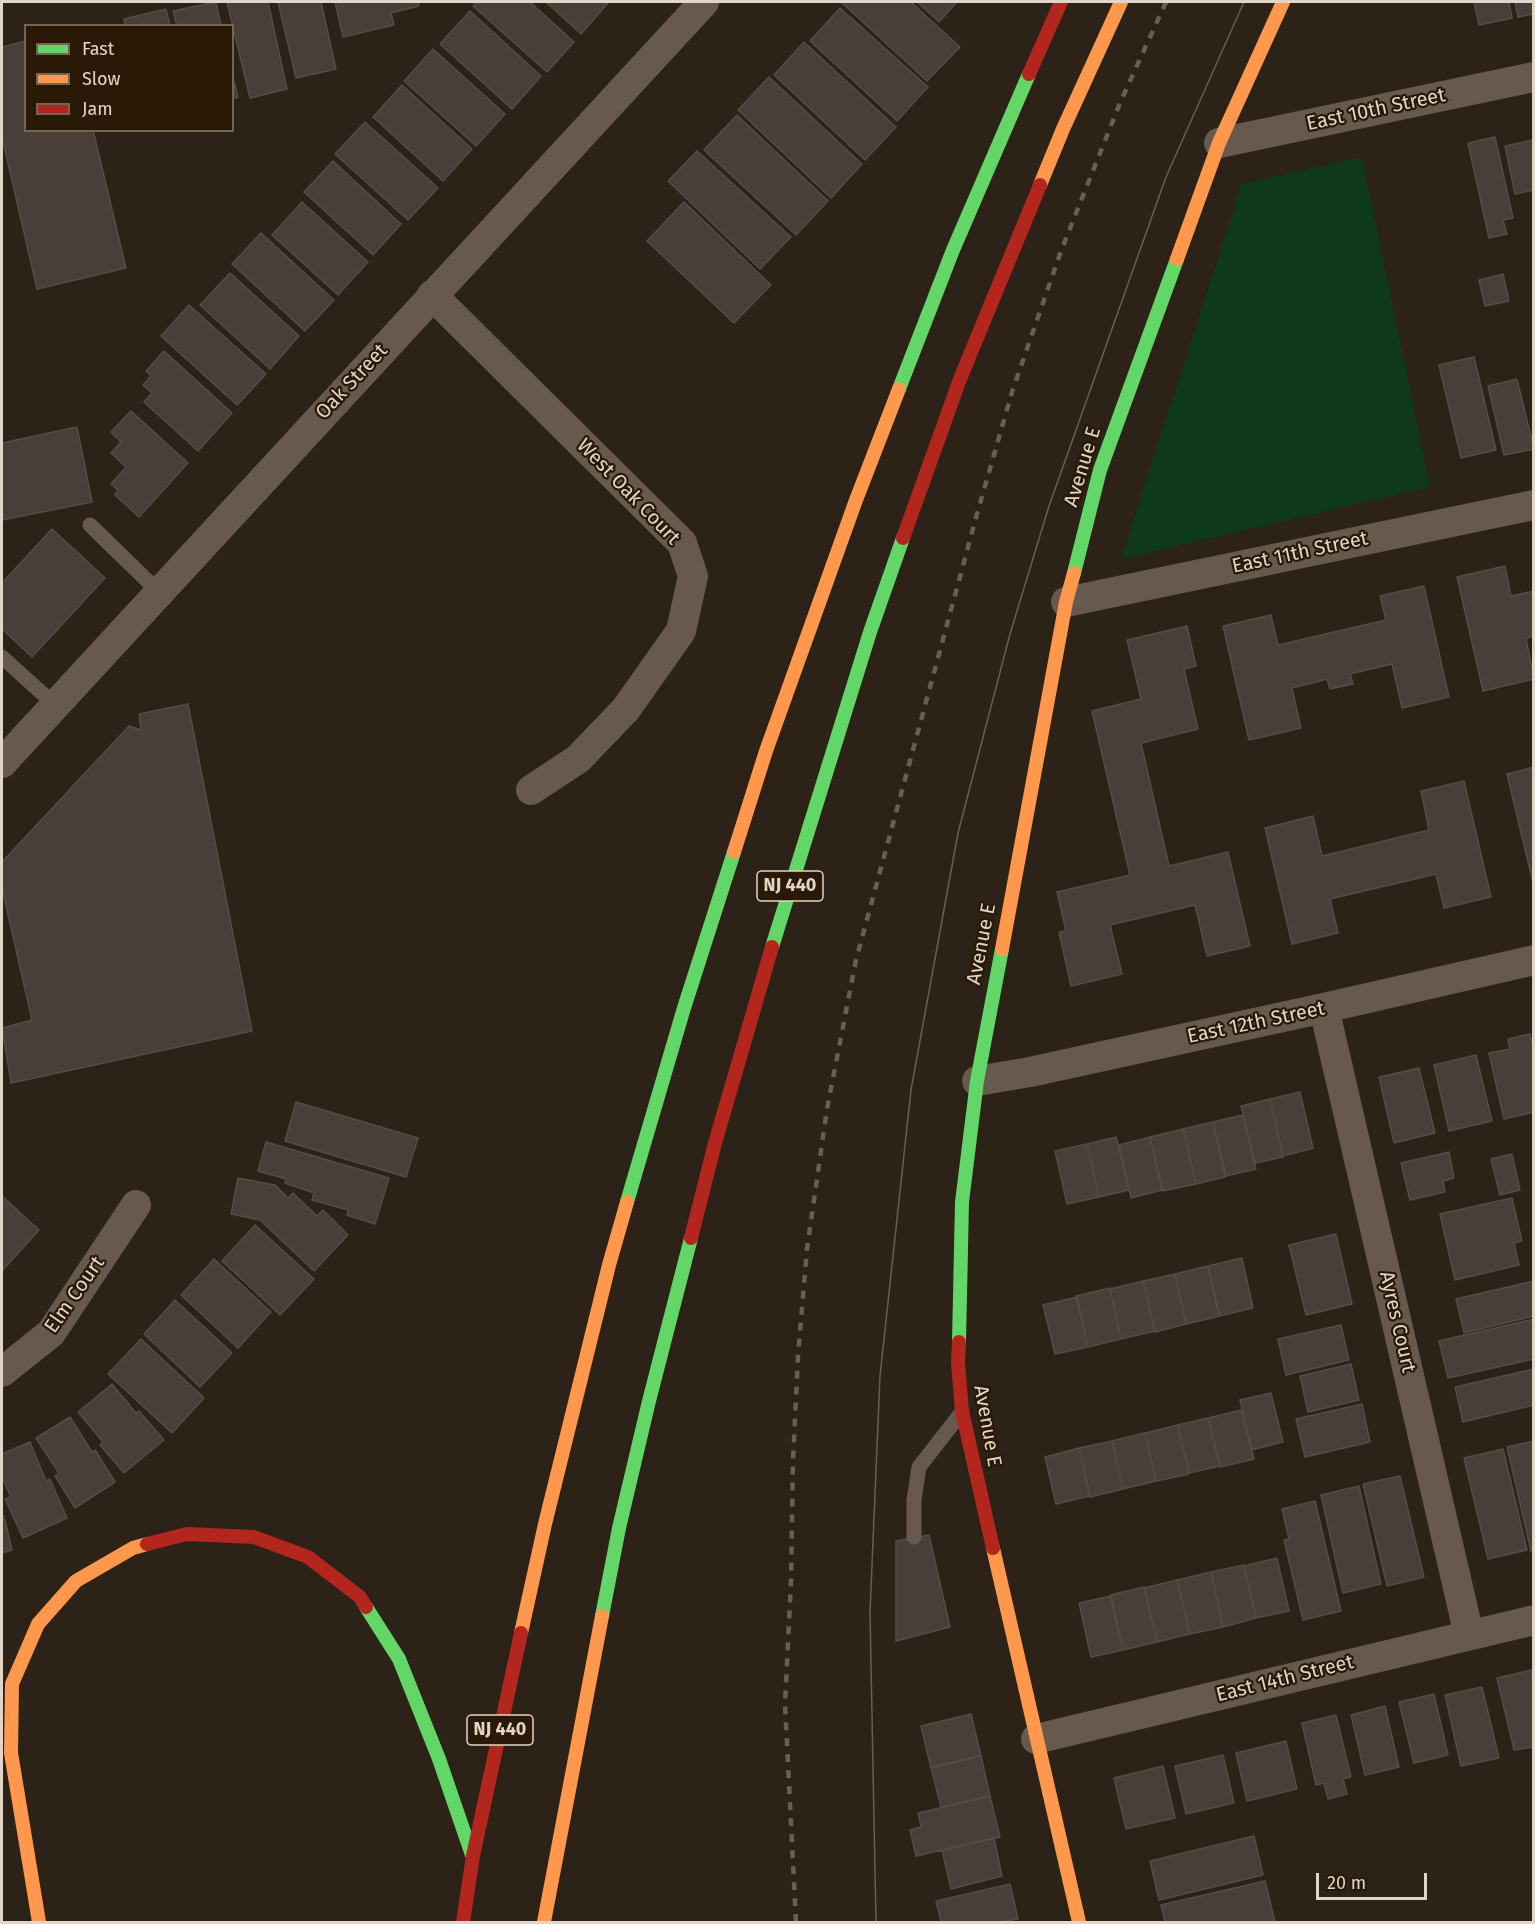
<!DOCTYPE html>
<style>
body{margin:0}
#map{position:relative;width:1535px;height:1924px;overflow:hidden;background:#2c2217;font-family:"Fira Sans",sans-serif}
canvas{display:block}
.frame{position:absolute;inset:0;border:3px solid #e1d5c9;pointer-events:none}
.legend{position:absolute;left:24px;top:24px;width:210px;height:108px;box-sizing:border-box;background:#2a1906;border:2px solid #736454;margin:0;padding:8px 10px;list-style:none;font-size:18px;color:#e1d5c9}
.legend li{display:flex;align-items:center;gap:12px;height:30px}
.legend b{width:30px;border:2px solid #736454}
.scale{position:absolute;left:1316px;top:1873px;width:111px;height:27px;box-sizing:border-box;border:3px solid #e1d5c9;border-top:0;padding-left:8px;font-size:18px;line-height:21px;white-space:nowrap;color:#e1d5c9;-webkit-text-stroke:4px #2a1906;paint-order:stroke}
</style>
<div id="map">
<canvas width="1535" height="1924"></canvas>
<div class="frame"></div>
<ul class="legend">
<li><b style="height:8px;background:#63d668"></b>Fast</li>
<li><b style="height:8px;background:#ff974d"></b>Slow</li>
<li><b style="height:8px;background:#b3261e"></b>Jam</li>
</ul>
<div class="scale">20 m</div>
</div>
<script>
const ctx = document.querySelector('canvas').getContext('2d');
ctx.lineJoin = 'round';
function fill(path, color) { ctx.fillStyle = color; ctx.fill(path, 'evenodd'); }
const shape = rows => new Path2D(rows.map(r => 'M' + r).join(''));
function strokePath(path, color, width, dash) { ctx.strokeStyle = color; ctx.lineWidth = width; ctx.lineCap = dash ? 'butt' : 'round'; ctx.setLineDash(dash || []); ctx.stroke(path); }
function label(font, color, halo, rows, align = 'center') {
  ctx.font = font + ' "Fira Sans",sans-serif'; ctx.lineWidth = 4.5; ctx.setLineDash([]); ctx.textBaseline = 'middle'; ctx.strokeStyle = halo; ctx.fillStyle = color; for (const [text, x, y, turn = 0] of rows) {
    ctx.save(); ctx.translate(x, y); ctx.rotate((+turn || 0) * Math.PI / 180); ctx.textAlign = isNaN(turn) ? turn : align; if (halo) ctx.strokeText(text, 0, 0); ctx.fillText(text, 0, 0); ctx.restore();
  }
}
fill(shape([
 [1362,157,1430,487,1121,559,1242,184]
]), '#0f391b');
const building = shape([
 [216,2,221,26,177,26,173,11,216,2],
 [227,2,268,2,287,89,250,98,227,2],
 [278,2,321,2,336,69,296,78,278,2],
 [335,2,418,2,419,6,391,13,394,25,343,37,335,2],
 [477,2,530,2,574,42,547,72,473,6,477,2],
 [546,2,606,2,608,3,581,34,546,2],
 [841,2,911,2,960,47,927,81,841,2],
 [917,2,957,2,939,22,917,2],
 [1474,2,1509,2,1512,18,1479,25,1474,2],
 [1515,2,1534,2,1534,14,1518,17,1515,2],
 [840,8,928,87,897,121,810,41,840,8],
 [166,9,170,26,125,26,124,19,166,9],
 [470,11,541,76,512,109,440,44,470,11],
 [26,41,26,130,93,130,126,268,37,289,2,137,2,47,26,41],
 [804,42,896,127,865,160,774,75,804,42],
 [433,49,505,114,476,146,404,81,433,49],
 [232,74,238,97,232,99,232,74],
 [769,77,862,164,831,198,738,110,769,77],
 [402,85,472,149,443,181,373,117,402,85],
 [737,115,828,201,796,235,704,150,737,115],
 [365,122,438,188,408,220,335,154,365,122],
 [1495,137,1513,218,1503,220,1507,234,1489,238,1468,143,1495,137],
 [1533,140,1534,190,1515,194,1505,146,1533,140],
 [697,151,791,237,760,269,668,181,697,151],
 [333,161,401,224,373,255,304,192,333,161],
 [302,202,368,262,338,295,272,235,302,202],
 [684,202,771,285,734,323,647,241,684,202],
 [261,233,334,300,305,331,232,264,261,233],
 [230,273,299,336,270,369,200,305,230,273],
 [1503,274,1509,301,1485,306,1479,280,1503,274],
 [189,305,266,374,237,405,161,336,189,305],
 [164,351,232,413,198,451,144,402,152,393,143,385,151,376,146,371,164,351],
 [1474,357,1496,450,1461,458,1439,365,1474,357],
 [1517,379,1534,449,1504,455,1488,386,1517,379],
 [131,411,188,463,139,517,115,495,118,490,111,484,126,467,111,453,121,442,111,432,131,411],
 [77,427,92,502,2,520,2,443,77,427],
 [52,529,105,578,32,657,2,629,2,583,52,529],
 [1505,566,1511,596,1534,591,1534,636,1526,638,1534,679,1483,691,1457,577,1505,566],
 [1424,586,1449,697,1402,708,1392,664,1350,674,1353,684,1330,689,1327,679,1292,688,1301,728,1249,740,1223,626,1271,615,1278,645,1386,620,1380,596,1424,586],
 [1187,626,1196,666,1184,669,1198,729,1141,743,1169,866,1228,852,1250,946,1207,956,1195,905,1110,925,1122,974,1071,986,1059,932,1066,931,1057,892,1130,875,1092,711,1141,699,1127,640,1187,626],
 [188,704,252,1031,11,1083,2,1028,32,1020,2,888,2,862,129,726,141,730,139,714,188,704],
 [1534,767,1534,887,1507,774,1534,767],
 [1464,781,1491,897,1444,908,1436,874,1330,899,1338,933,1292,944,1265,828,1313,816,1322,856,1429,830,1421,791,1464,781],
 [1530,1034,1534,1052,1534,1112,1504,1119,1489,1053,1510,1049,1508,1039,1530,1034],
 [1476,1055,1492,1121,1449,1131,1434,1065,1476,1055],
 [1419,1068,1435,1133,1394,1143,1379,1077,1419,1068],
 [1300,1092,1313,1148,1283,1156,1270,1099,1300,1092],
 [1270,1099,1283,1157,1255,1163,1241,1106,1270,1099],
 [296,1102,418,1138,406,1177,285,1141,296,1102],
 [1243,1115,1256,1169,1226,1176,1213,1122,1243,1115],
 [1213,1122,1225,1177,1196,1184,1183,1129,1213,1122],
 [1183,1129,1196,1184,1163,1191,1150,1137,1183,1129],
 [1116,1137,1129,1190,1099,1197,1087,1144,1116,1137],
 [1150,1137,1162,1190,1131,1198,1119,1145,1150,1137],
 [266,1142,389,1178,375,1224,347,1215,348,1210,312,1200,314,1193,285,1183,286,1179,258,1171,266,1142],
 [1087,1144,1099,1197,1067,1204,1055,1151,1087,1144],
 [1449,1152,1454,1178,1443,1181,1445,1192,1410,1200,1401,1163,1449,1152],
 [1512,1154,1520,1190,1500,1195,1491,1159,1512,1154],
 [238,1178,275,1185,288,1198,293,1193,317,1216,323,1210,348,1235,314,1271,260,1220,231,1214,238,1178],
 [2,1196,39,1230,2,1271,2,1196],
 [1512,1198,1522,1241,1514,1243,1519,1265,1455,1280,1440,1214,1512,1198],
 [255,1225,314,1279,280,1315,222,1261,255,1225],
 [1336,1234,1352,1304,1306,1315,1289,1245,1336,1234],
 [1242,1258,1253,1308,1219,1316,1208,1266,1242,1258],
 [214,1259,271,1312,238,1348,181,1295,214,1259],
 [1208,1266,1220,1316,1186,1324,1175,1274,1208,1266],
 [1175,1274,1186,1324,1155,1332,1143,1281,1175,1274],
 [1143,1281,1155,1331,1121,1339,1110,1289,1143,1281],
 [1534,1281,1534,1316,1464,1333,1456,1299,1534,1281],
 [1110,1288,1121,1339,1088,1347,1076,1296,1110,1288],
 [1077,1297,1088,1347,1055,1354,1043,1305,1077,1297],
 [175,1300,232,1353,200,1387,144,1334,175,1300],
 [1534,1319,1534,1359,1448,1378,1439,1341,1534,1319],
 [1341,1325,1349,1360,1286,1375,1278,1339,1341,1325],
 [141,1339,204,1398,172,1433,108,1374,141,1339],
 [1351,1364,1359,1400,1308,1412,1300,1376,1351,1364],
 [1534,1369,1534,1405,1463,1422,1455,1387,1534,1369],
 [112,1384,136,1413,139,1411,164,1440,124,1473,100,1445,103,1442,78,1412,112,1384],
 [1271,1393,1283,1442,1251,1450,1240,1400,1271,1393],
 [1362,1404,1370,1442,1305,1457,1296,1419,1362,1404],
 [1242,1410,1254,1459,1220,1467,1208,1418,1242,1410],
 [70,1417,92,1452,95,1450,115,1482,75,1508,55,1476,59,1473,36,1438,70,1417],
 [1208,1418,1220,1466,1189,1473,1178,1425,1208,1418],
 [1178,1425,1189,1474,1156,1481,1145,1433,1178,1425],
 [1145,1433,1156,1481,1123,1489,1112,1441,1145,1433],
 [1112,1441,1123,1489,1090,1497,1079,1448,1112,1441],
 [1534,1441,1534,1550,1531,1551,1507,1447,1534,1441],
 [30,1442,46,1481,50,1479,67,1518,23,1538,5,1499,11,1497,2,1477,2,1454,30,1442],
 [1079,1448,1090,1496,1056,1504,1045,1457,1079,1448],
 [1503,1449,1527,1550,1488,1559,1464,1458,1503,1449],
 [1400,1476,1424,1577,1387,1586,1363,1484,1400,1476],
 [1359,1486,1381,1584,1343,1593,1321,1495,1359,1486],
 [1315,1501,1341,1611,1303,1620,1284,1540,1289,1539,1282,1509,1315,1501],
 [4,1516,12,1550,2,1553,2,1517,4,1516],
 [929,1535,950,1627,896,1641,896,1541,929,1535],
 [1277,1558,1289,1611,1256,1618,1244,1566,1277,1558],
 [1244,1565,1256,1618,1223,1627,1211,1572,1244,1565],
 [1211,1572,1223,1627,1190,1634,1177,1580,1211,1572],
 [1177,1580,1190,1634,1157,1642,1144,1588,1177,1580],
 [1144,1587,1157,1642,1123,1650,1110,1595,1144,1587],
 [1111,1596,1123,1650,1091,1657,1079,1603,1111,1596],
 [1532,1670,1534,1747,1514,1750,1497,1678,1532,1670],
 [1482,1687,1499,1758,1461,1766,1445,1695,1482,1687],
 [1434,1694,1448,1755,1414,1763,1399,1702,1434,1694],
 [1385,1706,1399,1767,1365,1775,1351,1715,1385,1706],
 [971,1714,981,1756,931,1768,921,1726,971,1714],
 [1336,1715,1351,1777,1343,1779,1347,1794,1328,1799,1324,1783,1316,1785,1302,1723,1336,1715],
 [1286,1741,1297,1789,1247,1801,1236,1753,1286,1741],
 [1223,1755,1234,1803,1186,1814,1175,1766,1223,1755],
 [981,1756,990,1796,941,1807,931,1767,981,1756],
 [1163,1766,1175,1818,1126,1829,1114,1778,1163,1766],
 [990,1796,1000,1837,916,1856,910,1830,921,1827,918,1813,990,1796],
 [1254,1836,1263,1875,1159,1900,1150,1861,1254,1836],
 [994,1838,1002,1876,951,1889,942,1850,994,1838],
 [1265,1881,1275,1922,1165,1922,1161,1905,1265,1881],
 [1010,1884,1018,1919,1001,1922,941,1922,936,1901,1010,1884]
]);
fill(building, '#493f38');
strokePath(building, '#564c45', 1.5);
strokePath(shape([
 [90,525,159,592],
 [2,657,54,704],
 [914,1537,914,1500,919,1467,962,1412]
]), '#68594e', 15);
strokePath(shape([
 [1219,143,1534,77],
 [432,295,682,543,693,576,681,631,626,709,578,759,531,790],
 [1066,602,1534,505],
 [2,763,704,2],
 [1324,1008,1469,1635],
 [977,1081,1030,1072,1324,1008,1534,960],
 [2,1372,51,1333,136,1205],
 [1036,1739,1534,1620]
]), '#68594e', 30);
strokePath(shape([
 [899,389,953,250,1029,74],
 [1074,573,1100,470,1177,259],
 [772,947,870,632,903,538],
 [627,1202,684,1008,734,852],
 [959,1342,962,1202,977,1081,1002,949],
 [366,1607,399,1659,439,1759,472,1855],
 [602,1616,619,1528,649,1401,691,1238]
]), '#63d668', 14);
strokePath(shape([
 [1040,185,1063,129,1121,2],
 [1177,259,1219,143,1283,2],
 [734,852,766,751,856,500,899,389],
 [1002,949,1066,602,1074,573],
 [993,1548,1079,1922],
 [521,1633,545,1524,609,1265,627,1202],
 [39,1922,11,1753,12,1684,38,1624,76,1581,133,1548,147,1544],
 [544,1922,602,1616]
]), '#ff974d', 14);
strokePath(shape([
 [1029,74,1061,2],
 [903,538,960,379,1040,185],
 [691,1238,715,1143,772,947],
 [959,1342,958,1363,962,1411,993,1548],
 [147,1544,187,1534,254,1537,308,1557,360,1597,366,1607],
 [463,1922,473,1856,521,1633]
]), '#b3261e', 14);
strokePath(shape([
 [876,1922,870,1612,880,1376,911,1090,958,833,1010,634,1049,506,1166,177,1244,2]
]), '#685e55', 1.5);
strokePath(shape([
 [796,1922,785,1704,791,1582,793,1461,798,1356,807,1249,827,1109,856,960,977,514,1012,392,1061,251,1120,103,1166,2]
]), '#685e55', 4.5, [8, 8]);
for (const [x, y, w] of [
 [790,886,66],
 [500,1730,66]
]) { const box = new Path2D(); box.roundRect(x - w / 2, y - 15, w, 30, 4.5); ctx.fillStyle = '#2a1906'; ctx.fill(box); strokePath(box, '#e1d5c9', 1.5); }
label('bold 18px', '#e1d5c9', null, [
 ["NJ 440",790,886],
 ["NJ 440",500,1730]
]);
label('20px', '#e1d5c9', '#2a1906', [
 ["East 10th Street",1376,110,-12],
 ["Oak Street",352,382,-47],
 ["Avenue E",1083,467,-73],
 ["West Oak Court",628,492,46],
 ["East 11th Street",1300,553,-12],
 ["Avenue E",982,944,-79],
 ["East 12th Street",1256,1023,-12],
 ["Elm Court",75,1295,-55],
 ["Ayres Court",1397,1322,77],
 ["Avenue E",987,1426,80],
 ["East 14th Street",1285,1679,-14]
]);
</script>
